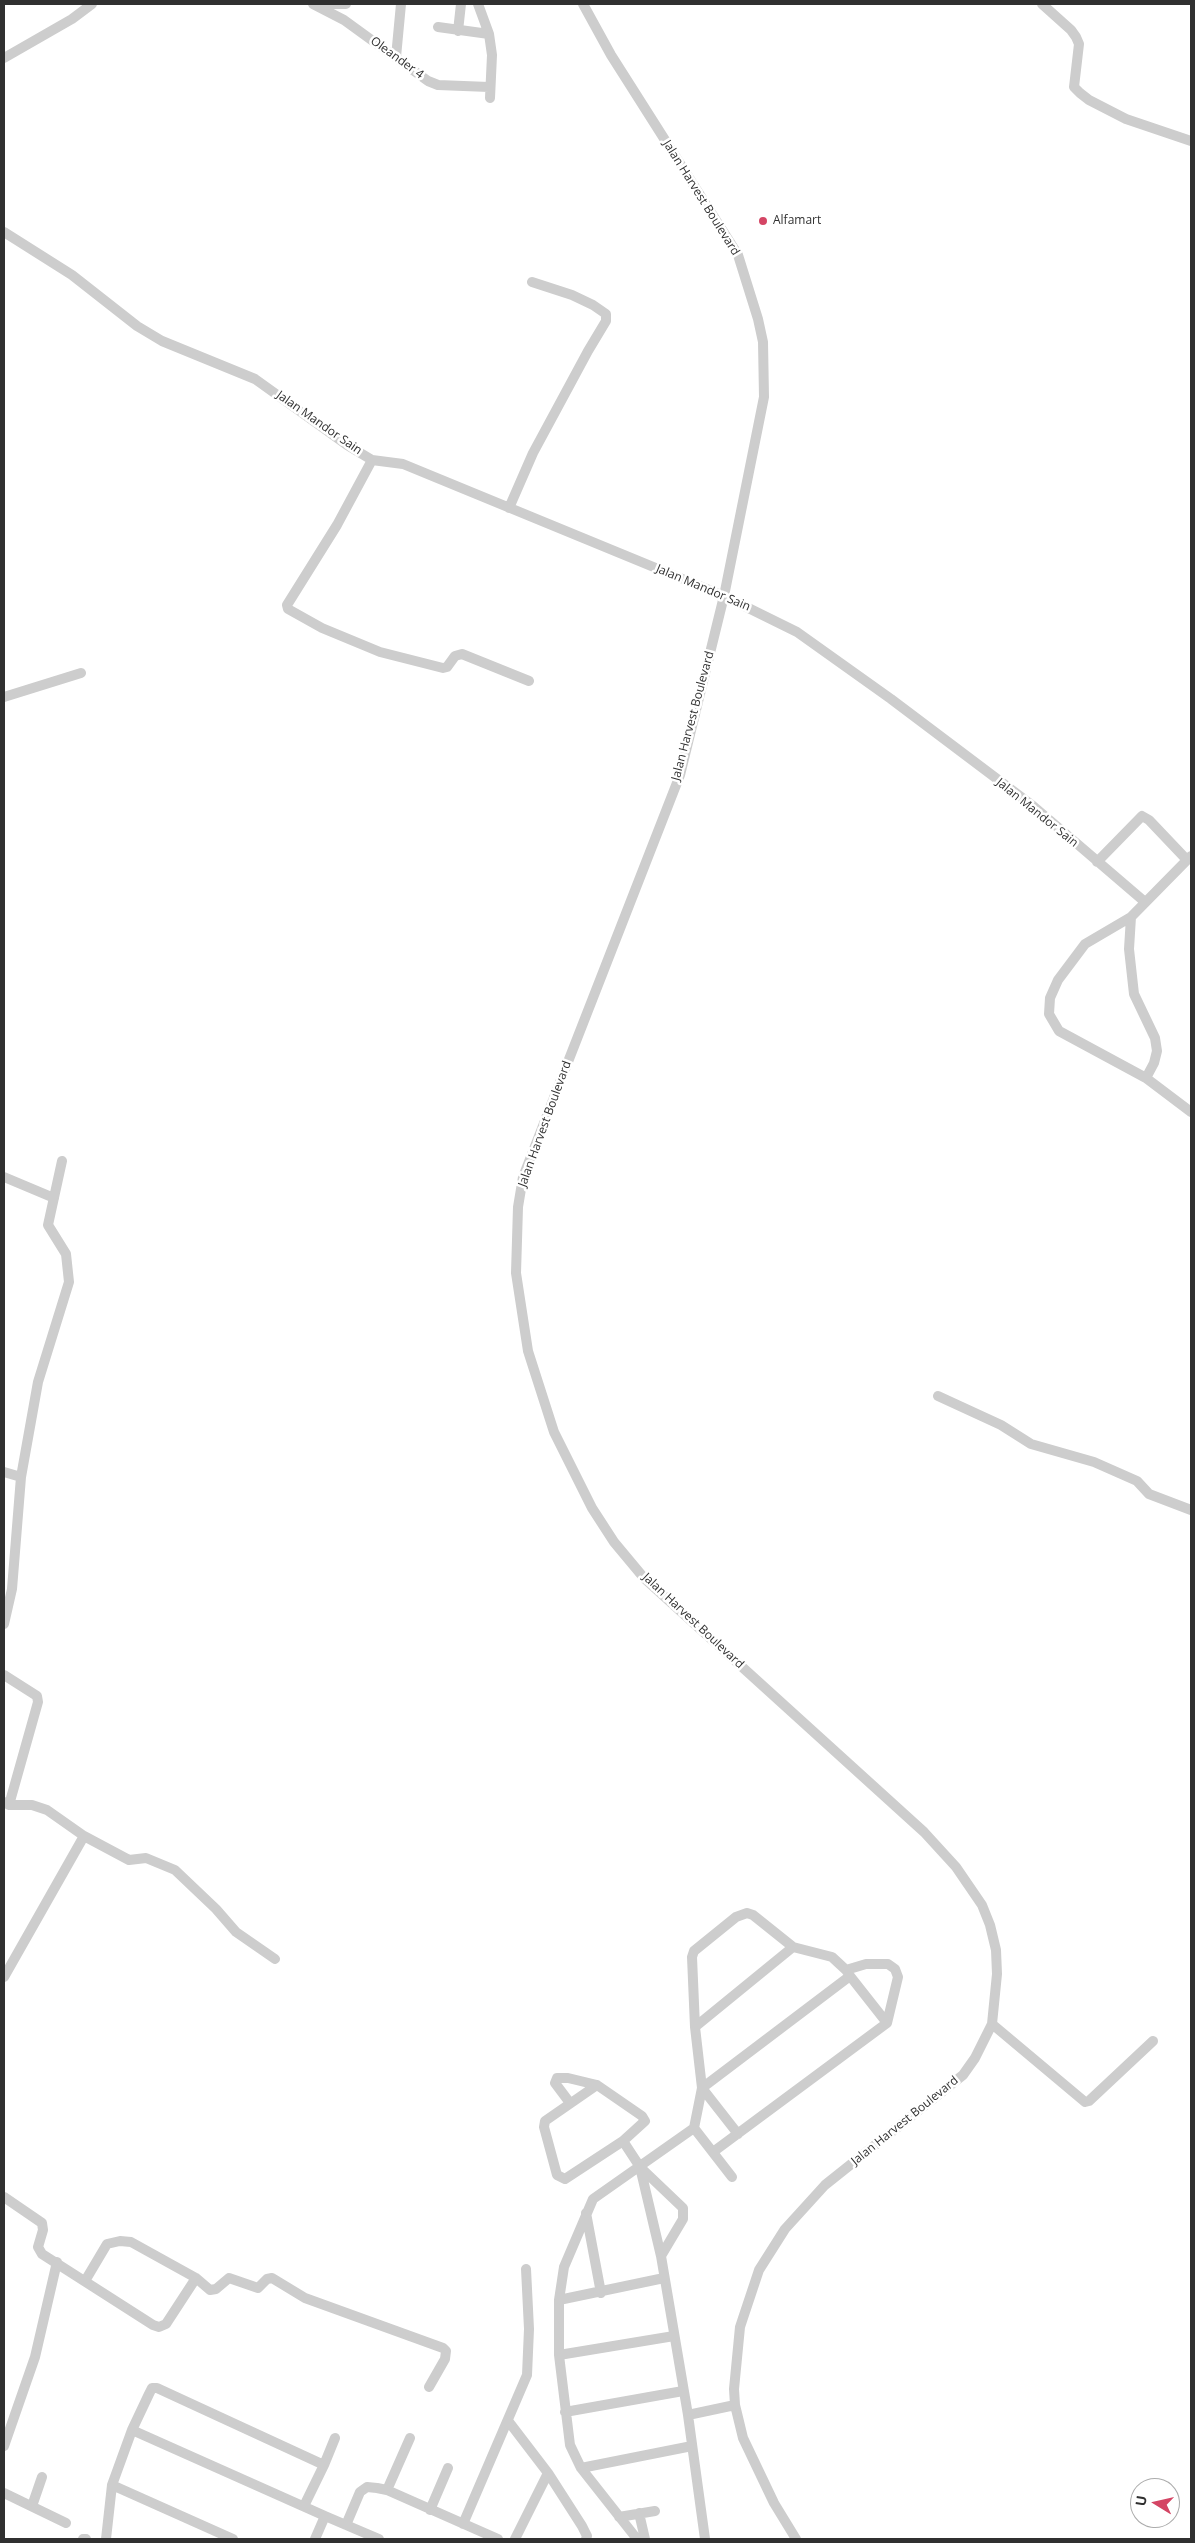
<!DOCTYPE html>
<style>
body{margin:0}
#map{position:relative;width:1195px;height:2543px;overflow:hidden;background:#fff;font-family:"Open Sans",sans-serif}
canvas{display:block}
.frame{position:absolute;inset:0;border:5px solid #303030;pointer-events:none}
.north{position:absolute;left:1130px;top:2478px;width:50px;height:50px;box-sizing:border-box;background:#fff;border:1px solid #acacac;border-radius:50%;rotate:279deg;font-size:14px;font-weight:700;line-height:20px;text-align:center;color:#303030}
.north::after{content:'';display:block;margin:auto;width:18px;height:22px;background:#d44564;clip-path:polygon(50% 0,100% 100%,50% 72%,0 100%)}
</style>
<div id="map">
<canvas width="1195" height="2543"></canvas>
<div class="frame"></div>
<div class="north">U</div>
</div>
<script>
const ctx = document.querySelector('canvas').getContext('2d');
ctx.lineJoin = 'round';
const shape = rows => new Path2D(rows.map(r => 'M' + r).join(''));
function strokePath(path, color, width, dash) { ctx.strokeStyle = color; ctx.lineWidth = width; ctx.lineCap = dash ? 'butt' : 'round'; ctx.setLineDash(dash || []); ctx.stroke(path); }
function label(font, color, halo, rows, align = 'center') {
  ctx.font = font + ' "Open Sans",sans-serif'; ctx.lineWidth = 5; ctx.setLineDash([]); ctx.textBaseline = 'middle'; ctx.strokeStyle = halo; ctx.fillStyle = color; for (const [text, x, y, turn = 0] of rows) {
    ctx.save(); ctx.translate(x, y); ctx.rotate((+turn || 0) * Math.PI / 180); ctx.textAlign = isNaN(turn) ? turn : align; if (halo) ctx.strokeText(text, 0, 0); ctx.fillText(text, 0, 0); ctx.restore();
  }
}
strokePath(shape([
 [313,4,344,20,428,81,438,85,489,87],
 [315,4,346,4],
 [478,4,489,34,492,55,490,98],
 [583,4,611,55,738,255,758,319,763,342,764,397,724,596,680,775,523,1177,518,1207,516,1273,528,1351,554,1432,592,1508,614,1542,644,1578,924,1832,956,1867,982,1905,990,1925,996,1950,997,1974,992,2024,975,2058,963,2075,825,2185,785,2229,759,2270,740,2327,734,2389,735,2405,743,2438,774,2503,796,2539],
 [1042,4,1071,30,1076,37,1079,44,1074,87,1080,93,1089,100,1126,119,1191,141],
 [438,27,489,34],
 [458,31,461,4],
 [396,57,401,4],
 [4,58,72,19,92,4],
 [4,232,72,275,137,326,162,341,255,379,347,445,372,460,403,464,724,596,797,632,891,699,1033,806,1145,902],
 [372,460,337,525,287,605,288,609,322,628,380,652,443,668,447,667,455,656,462,654,529,681],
 [509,508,533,453,588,351,606,321,606,314,593,305,572,295,532,282],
 [4,697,81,673],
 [1191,856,1131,917,1129,949,1134,994,1155,1038,1157,1051,1154,1063,1146,1078,1191,1112],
 [1097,862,1142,816,1149,820,1187,860],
 [1131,917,1085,944,1058,980,1050,998,1049,1014,1059,1031,1146,1078],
 [4,1177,54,1198],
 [938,1396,1001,1425,1031,1444,1094,1462,1137,1481,1149,1494,1191,1510],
 [4,1472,21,1477],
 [4,1624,12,1589,21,1477,38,1382,69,1282,66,1254,48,1225,62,1161],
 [4,1675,37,1696,38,1702,9,1805],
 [4,1802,9,1805,32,1805,47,1810,84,1836,129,1860,146,1858,175,1870,216,1909,236,1932,275,1959],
 [850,1976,887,2023],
 [4,1977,84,1836],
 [992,2024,1085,2102,1089,2101,1153,2041],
 [695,2027,793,1947],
 [570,2103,555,2083,557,2078,568,2078,597,2085,642,2116,645,2121,623,2141,565,2179,557,2175,544,2127,545,2121,597,2085],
 [694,2128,732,2177],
 [738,2134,702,2088,850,1976,846,1970],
 [623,2141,640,2167,683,2208,683,2219,661,2256],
 [640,2167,661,2256,688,2415,705,2539],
 [4,2197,42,2223,43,2230,38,2247,42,2254,153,2325,159,2327,166,2324,196,2278,210,2290,216,2289,229,2278,258,2288,267,2279,272,2278,305,2298,443,2348,446,2351,445,2359,429,2387],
 [586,2213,601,2293],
 [85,2281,107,2244,120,2241,131,2242,196,2278],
 [559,2300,664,2278],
 [559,2355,674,2336],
 [565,2412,683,2391],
 [688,2415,735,2405],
 [509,2422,548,2473,582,2526,587,2536,586,2539],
 [132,2430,325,2516,315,2539],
 [4,2446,35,2357,57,2262],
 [324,2465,335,2438],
 [581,2468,692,2446],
 [112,2485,132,2430,149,2394,152,2388,157,2388,324,2465,304,2506],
 [387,2490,410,2438],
 [4,2493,66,2523],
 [32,2506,42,2477],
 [430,2510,448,2468],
 [639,2513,645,2539],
 [325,2516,379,2539],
 [619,2517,655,2511],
 [463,2524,527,2375,529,2329,526,2269],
 [346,2525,360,2492,367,2487,377,2488,387,2490,498,2539],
 [83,2539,86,2539],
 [106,2539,112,2485,233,2539],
 [515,2539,548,2473],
 [637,2539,581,2468,570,2445,559,2355,559,2300,564,2267,593,2199,694,2128,702,2088,695,2027,692,1957,694,1951,736,1917,747,1913,753,1915,793,1947,832,1957,846,1970,866,1964,888,1964,895,1969,898,1977,887,2023,713,2152]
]), '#cdcdcd', 10);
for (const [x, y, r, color] of [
 [763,221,5,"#d44564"]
]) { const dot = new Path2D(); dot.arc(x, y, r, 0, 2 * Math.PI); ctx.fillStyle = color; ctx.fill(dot); strokePath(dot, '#fff', 2); }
label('12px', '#303030', '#fff', [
 ["Oleander 4",397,58,36],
 ["Jalan Harvest Boulevard",701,198,58],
 ["Jalan Mandor Sain",319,423,35],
 ["Jalan Mandor Sain",703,588,23],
 ["Jalan Harvest Boulevard",693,716,-75],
 ["Jalan Mandor Sain",1037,813,39],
 ["Jalan Harvest Boulevard",545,1124,-70],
 ["Jalan Harvest Boulevard",693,1621,43],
 ["Jalan Harvest Boulevard",905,2121,-39]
]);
label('12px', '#303030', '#fff', [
 ["Alfamart",773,221]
], 'left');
</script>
